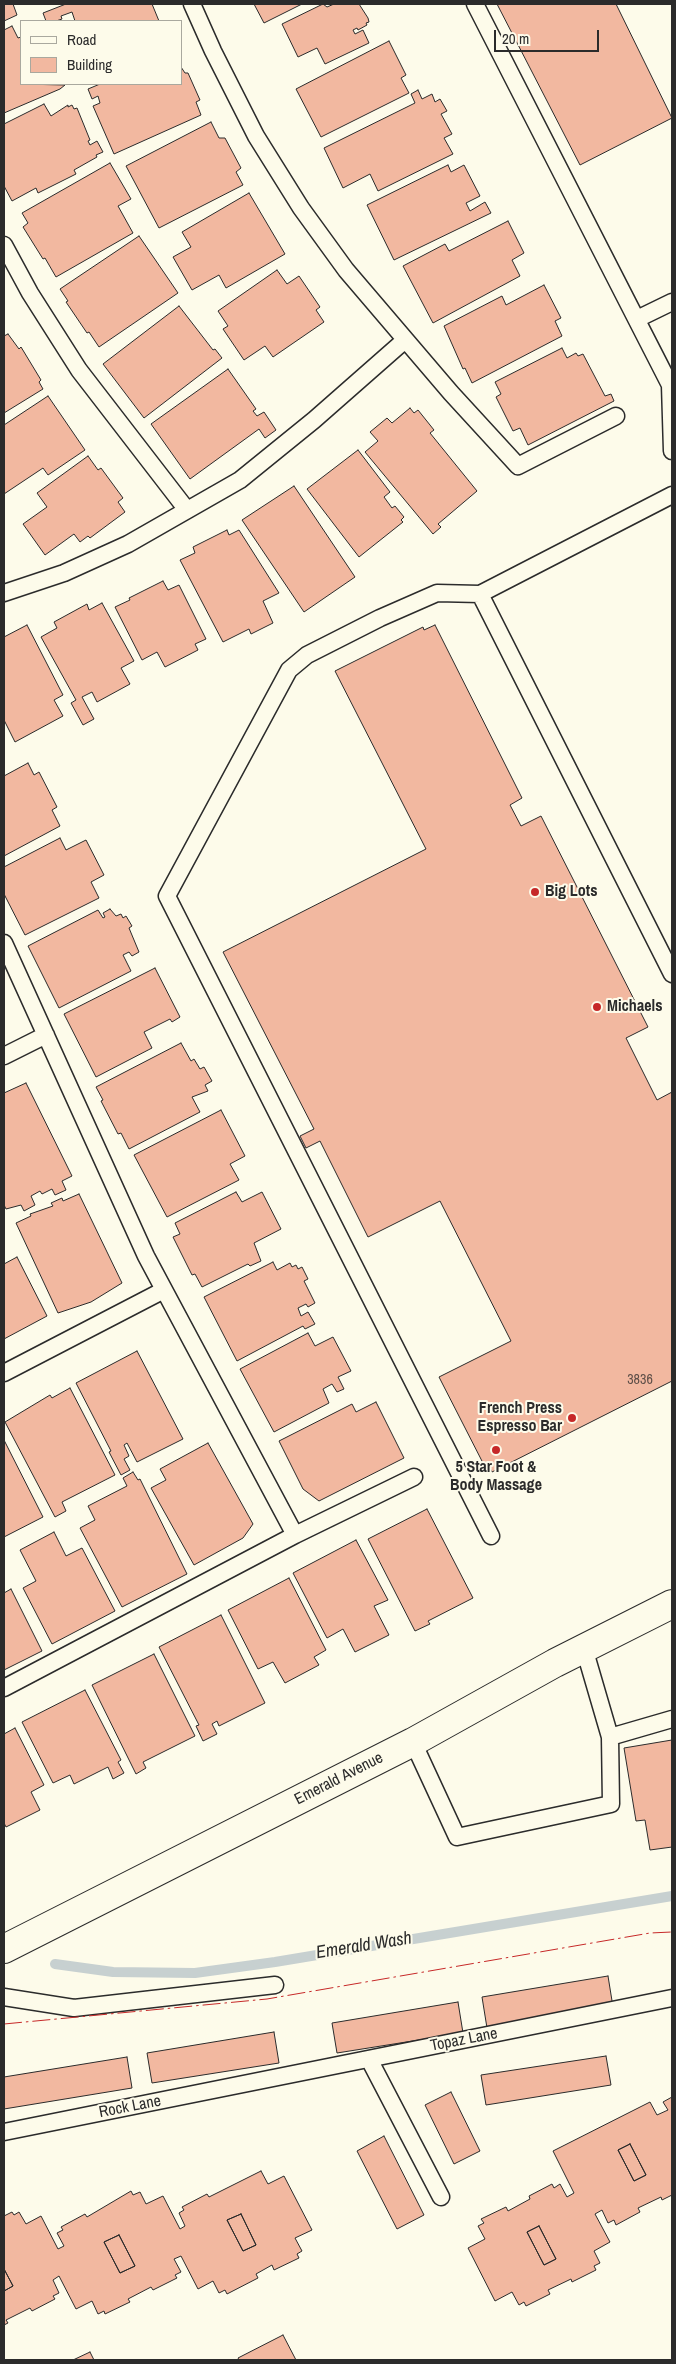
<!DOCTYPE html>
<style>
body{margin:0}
#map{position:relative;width:676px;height:2364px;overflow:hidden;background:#fdfbea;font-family:"Archivo Narrow",sans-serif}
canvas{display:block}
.frame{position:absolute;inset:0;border:5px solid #2b2b2b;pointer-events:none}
.legend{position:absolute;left:20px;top:20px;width:162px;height:65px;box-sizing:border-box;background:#fdfbea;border:1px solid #a9a89e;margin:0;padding:6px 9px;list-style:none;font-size:15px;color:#2b2b2b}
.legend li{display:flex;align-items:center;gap:10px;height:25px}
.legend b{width:25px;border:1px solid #a9a89e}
.scale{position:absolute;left:494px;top:30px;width:105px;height:22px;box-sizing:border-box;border:2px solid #2b2b2b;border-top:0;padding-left:6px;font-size:15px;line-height:18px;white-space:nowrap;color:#2b2b2b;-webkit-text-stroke:4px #fdfbea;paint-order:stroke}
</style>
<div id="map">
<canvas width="676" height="2364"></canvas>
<div class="frame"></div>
<ul class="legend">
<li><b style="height:6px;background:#fdfbea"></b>Road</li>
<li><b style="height:14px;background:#f2b8a0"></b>Building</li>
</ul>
<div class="scale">20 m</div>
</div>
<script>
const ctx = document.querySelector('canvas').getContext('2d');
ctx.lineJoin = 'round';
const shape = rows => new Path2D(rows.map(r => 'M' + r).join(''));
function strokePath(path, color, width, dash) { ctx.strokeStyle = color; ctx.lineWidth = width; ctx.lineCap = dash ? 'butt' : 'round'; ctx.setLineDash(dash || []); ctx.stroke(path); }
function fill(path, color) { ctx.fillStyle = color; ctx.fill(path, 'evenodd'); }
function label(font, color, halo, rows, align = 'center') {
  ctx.font = font + ' "Archivo Narrow",sans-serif'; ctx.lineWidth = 4; ctx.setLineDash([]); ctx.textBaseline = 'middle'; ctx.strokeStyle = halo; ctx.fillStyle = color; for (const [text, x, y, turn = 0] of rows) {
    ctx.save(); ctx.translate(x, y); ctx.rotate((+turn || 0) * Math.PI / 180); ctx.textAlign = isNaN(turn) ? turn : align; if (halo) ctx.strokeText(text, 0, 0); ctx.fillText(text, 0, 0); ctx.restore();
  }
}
strokePath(shape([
 [55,1964,113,1972,195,1973,275,1962,672,1896]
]), '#c7d0d0', 10);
const building = shape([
 [4,4,13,4,17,15,4,21,4,4],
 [66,4,152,4,159,21,75,21,72,12,61,16,62,19,56,21,46,21,43,13,66,4],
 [254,4,302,4,264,23,254,4],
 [323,4,327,7,334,4,359,4,368,18,369,22,366,23,367,25,358,30,357,28,353,30,355,34,363,30,369,43,325,64,317,48,298,57,282,24,323,4],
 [497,4,616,4,672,118,580,165,497,4],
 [12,26,18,38,21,37,21,84,65,85,60,89,4,113,4,30,12,26],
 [389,41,406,75,401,78,409,93,321,137,296,89,389,41],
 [181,67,185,73,188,73,200,100,196,102,201,115,114,154,93,106,100,103,98,96,92,99,88,89,100,84,181,84,181,67],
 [418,90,422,99,432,94,435,102,440,99,447,111,441,114,452,134,444,138,453,154,378,191,370,174,343,188,324,148,415,103,411,94,418,90],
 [44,104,51,116,68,105,68,107,72,105,74,109,77,108,90,140,88,141,90,145,97,141,103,152,96,155,97,157,74,170,76,174,38,193,36,188,12,201,4,186,4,124,44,104],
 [211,122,219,138,225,138,241,168,236,172,243,185,159,228,126,166,211,122],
 [110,163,131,199,118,206,133,233,56,277,45,258,43,259,23,227,28,223,22,213,110,163],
 [448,165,451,172,464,165,480,196,466,203,470,211,485,202,491,213,394,260,367,205,448,165],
 [249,193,285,254,226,288,219,275,192,290,173,257,191,247,182,232,249,193],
 [508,221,524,253,512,260,520,276,433,323,403,266,445,244,449,251,508,221],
 [139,236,178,293,99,347,89,332,87,333,66,302,68,301,60,289,139,236],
 [277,270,287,284,299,276,320,307,316,310,324,322,273,357,265,346,244,360,223,329,228,326,218,311,277,270],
 [544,285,561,318,555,321,562,336,472,383,465,368,463,369,444,326,502,296,506,305,544,285],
 [179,306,213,350,215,349,222,358,144,418,103,364,179,306],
 [8,334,19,349,21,347,41,380,39,382,43,389,4,413,4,336,8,334],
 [562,348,567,358,576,353,578,356,583,354,605,396,611,394,614,401,528,445,520,428,513,431,496,397,501,394,495,382,562,348],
 [228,369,256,409,253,411,257,416,264,412,276,430,265,438,259,429,190,479,151,424,228,369],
 [48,396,85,450,48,475,43,468,4,494,4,425,48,396],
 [410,408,414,413,418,410,434,430,430,433,477,491,438,524,441,527,433,534,365,452,378,441,370,432,387,418,392,423,410,408],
 [358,450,390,492,384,497,392,508,395,506,404,517,401,520,403,522,359,557,307,489,358,450],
 [88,456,98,470,101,468,123,498,118,502,125,512,90,538,88,536,80,542,74,534,45,555,23,524,47,507,37,493,88,456],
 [294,486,355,577,304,612,242,520,294,486],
 [227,530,229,535,239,530,279,593,263,601,273,623,251,634,249,629,223,642,180,560,195,553,193,547,227,530],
 [163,581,168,590,179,585,206,639,195,644,198,650,165,667,157,652,142,660,115,607,130,600,129,598,163,581],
 [102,603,134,661,121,668,130,684,97,702,92,692,82,697,94,719,83,725,71,703,76,700,41,637,57,628,54,622,87,604,89,610,102,603],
 [27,625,63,695,54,700,63,716,15,742,4,720,4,637,27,625],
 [435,625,522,798,510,805,521,826,541,816,648,1027,626,1038,657,1100,672,1092,672,1381,492,1472,487,1463,484,1465,439,1377,511,1341,440,1201,368,1237,320,1141,306,1148,300,1136,314,1129,223,952,426,849,335,671,423,627,424,630,435,625],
 [28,763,34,775,39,772,57,807,52,810,60,826,4,856,4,776,28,763],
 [60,838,66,850,86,840,104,875,91,882,99,898,25,935,4,894,4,867,60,838],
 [110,909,116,916,121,914,123,918,126,916,132,926,129,928,139,952,132,956,129,952,123,955,131,971,59,1008,28,946,98,910,103,918,105,917,103,913,110,909],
 [155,968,180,1017,172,1022,170,1019,144,1032,152,1048,96,1077,64,1014,155,968],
 [181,1043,191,1061,194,1059,200,1069,204,1067,212,1081,205,1085,208,1091,192,1097,200,1112,129,1149,121,1133,118,1134,101,1101,103,1100,96,1087,181,1043],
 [26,1083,72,1176,62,1181,66,1190,55,1195,52,1189,42,1194,40,1191,31,1196,35,1205,24,1211,21,1205,6,1209,4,1205,4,1093,26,1083],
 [221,1110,245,1156,230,1164,239,1180,167,1217,134,1155,221,1110],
 [236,1192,242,1202,262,1192,281,1229,254,1243,261,1261,250,1266,248,1264,202,1287,195,1274,192,1275,173,1237,180,1234,175,1223,236,1192],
 [79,1194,122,1283,91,1302,58,1313,16,1223,31,1216,30,1214,53,1206,51,1203,62,1198,63,1201,79,1194],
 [17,1257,47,1316,4,1339,4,1264,17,1257],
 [273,1262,277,1270,290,1263,292,1267,296,1265,298,1269,302,1267,308,1279,304,1281,315,1303,308,1307,306,1304,298,1308,301,1316,308,1312,315,1324,305,1329,303,1326,237,1361,204,1297,273,1262],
 [308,1333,315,1346,333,1337,351,1371,338,1377,344,1389,337,1392,332,1384,323,1389,329,1403,274,1432,240,1369,308,1333],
 [137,1351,183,1439,137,1462,127,1443,124,1445,129,1456,124,1459,130,1470,121,1475,109,1452,111,1451,76,1383,137,1351],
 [70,1388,115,1475,62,1502,66,1511,55,1517,5,1422,50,1395,52,1398,70,1388],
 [376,1402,404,1458,319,1501,303,1489,279,1441,352,1404,356,1412,376,1402],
 [4,1440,43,1517,4,1537,4,1440],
 [208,1443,253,1524,243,1538,194,1565,151,1488,166,1480,160,1469,208,1443],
 [133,1472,138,1480,140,1479,187,1574,122,1607,80,1528,95,1520,88,1506,127,1486,123,1478,133,1472],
 [427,1509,473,1598,428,1621,430,1624,415,1631,368,1539,427,1509],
 [54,1532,66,1556,82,1548,115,1611,52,1644,23,1588,36,1581,20,1550,54,1532],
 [356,1540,388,1600,374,1606,389,1635,355,1652,343,1629,327,1638,293,1573,356,1540],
 [289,1578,326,1650,314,1657,319,1665,285,1683,273,1662,258,1669,228,1610,289,1578],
 [11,1589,42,1651,4,1670,4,1593,11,1589],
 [221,1615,265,1703,219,1726,217,1721,212,1724,217,1734,203,1741,196,1726,199,1725,159,1647,221,1615],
 [154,1654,195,1736,143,1762,146,1768,136,1774,92,1685,154,1654],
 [85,1690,121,1760,118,1762,124,1773,113,1779,108,1767,74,1784,70,1775,53,1783,22,1722,85,1690],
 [15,1728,44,1785,31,1792,40,1810,6,1827,4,1823,4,1734,15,1728],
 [672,1740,672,1847,650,1850,645,1820,636,1821,624,1748,672,1740],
 [608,1976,613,2007,487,2028,482,1997,608,1976],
 [458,2002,463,2033,337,2053,332,2023,458,2002],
 [274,2032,279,2063,152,2083,147,2053,274,2032],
 [606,2056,611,2085,486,2105,481,2075,606,2056],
 [127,2057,132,2088,4,2109,4,2077,127,2057],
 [451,2092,480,2151,454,2164,425,2105,451,2092],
 [672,2097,672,2195,662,2200,661,2197,638,2208,640,2212,616,2225,614,2220,608,2223,602,2210,595,2214,610,2242,594,2251,600,2263,594,2266,596,2270,572,2282,571,2279,548,2290,550,2294,526,2306,524,2302,519,2305,512,2292,495,2301,468,2248,485,2239,478,2226,484,2223,481,2219,506,2207,508,2211,530,2199,529,2196,552,2184,554,2188,560,2184,567,2197,574,2193,553,2151,650,2102,657,2115,668,2110,663,2102,672,2097],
 [630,2144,646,2175,634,2181,618,2150,630,2144],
 [539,2226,556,2259,544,2265,527,2232,539,2226],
 [384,2136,424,2215,397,2229,357,2151,384,2136],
 [630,2144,646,2175,634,2181,618,2150,630,2144],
 [261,2171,268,2184,284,2176,312,2230,295,2238,302,2251,297,2254,299,2258,274,2270,272,2265,256,2274,258,2278,227,2294,225,2290,219,2293,213,2281,198,2289,181,2256,174,2259,181,2272,175,2275,177,2278,153,2290,151,2287,128,2299,130,2302,105,2314,104,2311,98,2314,92,2301,76,2309,59,2276,53,2280,59,2293,53,2296,55,2299,32,2311,30,2308,6,2320,8,2323,4,2325,4,2291,13,2286,4,2269,4,2216,12,2212,14,2215,19,2212,26,2224,41,2216,58,2249,64,2246,57,2233,63,2230,61,2227,85,2214,87,2217,131,2191,133,2195,140,2192,146,2204,163,2196,180,2229,185,2226,179,2213,184,2210,182,2207,207,2194,209,2197,261,2171],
 [241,2214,256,2245,243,2251,227,2220,241,2214],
 [119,2235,135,2266,120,2273,104,2242,119,2235],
 [241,2214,256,2245,243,2251,227,2220,241,2214],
 [539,2226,556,2259,544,2265,527,2232,539,2226],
 [119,2235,135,2266,120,2273,104,2242,119,2235],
 [4,2269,13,2286,4,2291,4,2269],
 [283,2335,296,2360,239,2360,238,2358,283,2335],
 [90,2352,94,2360,73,2360,90,2352]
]);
fill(building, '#f2b8a0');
strokePath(building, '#2b2b2b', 1);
const lane = shape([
 [192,4,213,51,256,136,301,208,346,270,451,393,518,466,616,416],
 [475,4,670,385],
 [4,245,30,293,79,370,187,510],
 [637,319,672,302],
 [672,384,670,385,672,451],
 [4,593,64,573,128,544,240,480,314,420,405,340],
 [480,594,672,974],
 [4,943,146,1256,295,1535],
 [4,1056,46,1035],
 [4,1373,164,1290],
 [491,1536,167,896,289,670,307,655,380,618,437,593,480,594,672,495],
 [4,1688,295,1535,414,1477],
 [610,1737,672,1719],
 [413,1742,457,1837,611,1804,610,1737,584,1648],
 [4,1997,74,2008,275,1985],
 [369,2059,441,2197],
 [4,2132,672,1998]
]);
const secondary = shape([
 [4,1949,413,1742,555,1663,672,1604]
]);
strokePath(lane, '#2b2b2b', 19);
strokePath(secondary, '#2b2b2b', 30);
strokePath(lane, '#fdfbea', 16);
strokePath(secondary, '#fdfbea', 28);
strokePath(shape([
 [4,2024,267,1999,650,1933,672,1932]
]), '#c62828', 1, [18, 4, 2.5, 4]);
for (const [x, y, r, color] of [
 [535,892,5,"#c62828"],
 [597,1007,5,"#c62828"],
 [572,1418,5,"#c62828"],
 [496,1450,5,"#c62828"]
]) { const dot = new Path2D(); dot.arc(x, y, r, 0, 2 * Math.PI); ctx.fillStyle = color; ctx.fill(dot); strokePath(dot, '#fdfbea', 2); }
label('14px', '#5d4e48', null, [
 ["3836",640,1380]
]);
label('bold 16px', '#2b2b2b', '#fdfbea', [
 ["Big Lots",545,892],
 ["Michaels",607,1007],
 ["French Press",562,1409,"right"],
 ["Espresso Bar",562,1427,"right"],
 ["5 Star Foot &",496,1468,"center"],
 ["Body Massage",496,1486,"center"]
], 'left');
label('16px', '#2b2b2b', '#fdfbea', [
 ["Emerald Avenue",339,1779,-27],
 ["Topaz Lane",464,2040,-11],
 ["Rock Lane",130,2107,-11]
]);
label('italic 18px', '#2b2b2b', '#fdfbea', [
 ["Emerald Wash",364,1946,-9]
]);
</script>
